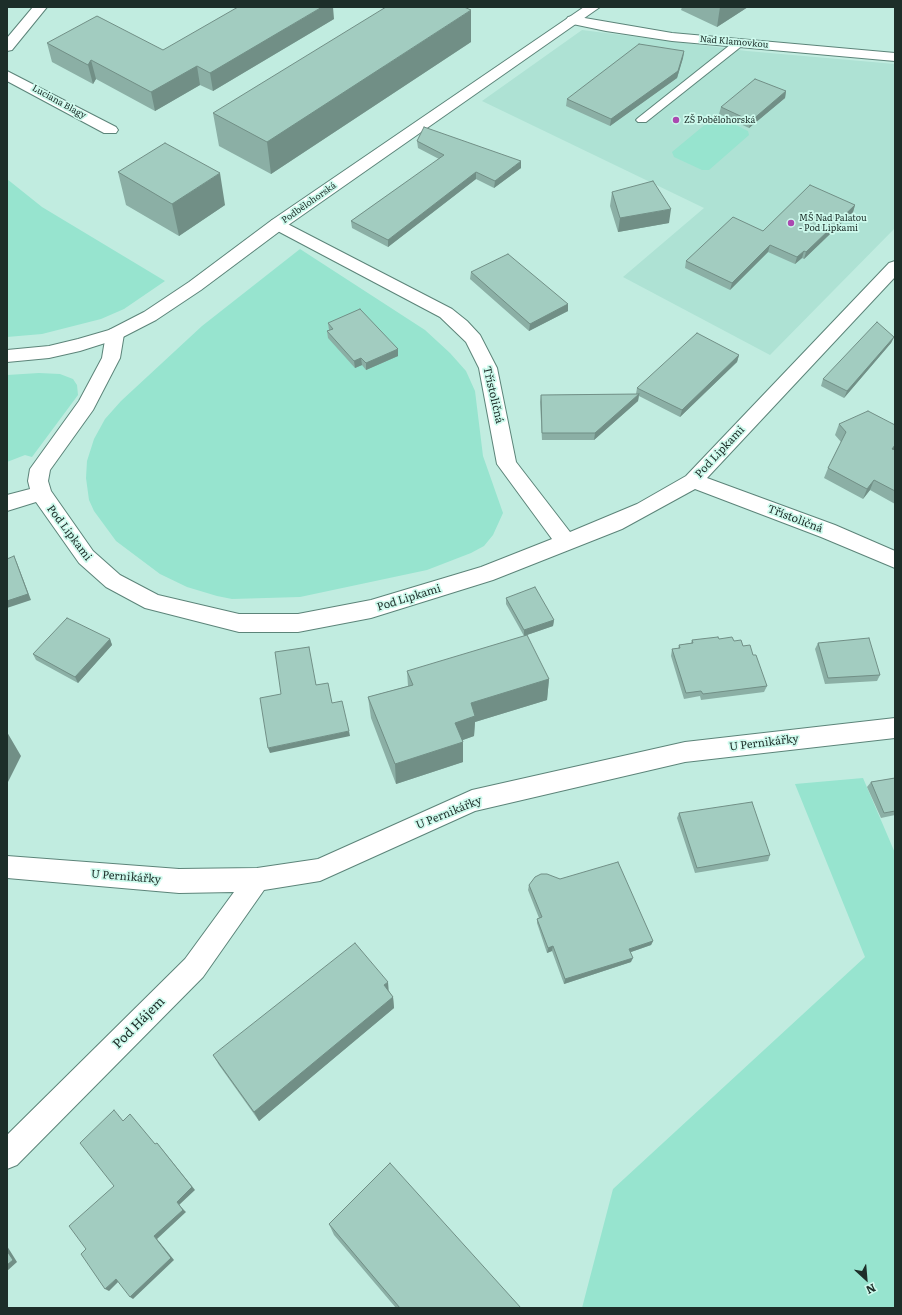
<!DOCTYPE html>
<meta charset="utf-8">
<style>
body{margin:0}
#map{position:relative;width:902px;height:1315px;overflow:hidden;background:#c1ece0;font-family:Literata,serif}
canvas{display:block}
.frame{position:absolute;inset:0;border:8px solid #1d2e29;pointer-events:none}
.north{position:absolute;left:846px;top:1259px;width:40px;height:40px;-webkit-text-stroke:3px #cefaed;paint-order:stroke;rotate:154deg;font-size:11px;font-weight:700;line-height:16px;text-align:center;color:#1d2e29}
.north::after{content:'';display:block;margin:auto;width:14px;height:18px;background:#1d2e29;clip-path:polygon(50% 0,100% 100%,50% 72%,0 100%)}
</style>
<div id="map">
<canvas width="902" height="1315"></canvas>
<div class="frame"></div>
<div class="north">N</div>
</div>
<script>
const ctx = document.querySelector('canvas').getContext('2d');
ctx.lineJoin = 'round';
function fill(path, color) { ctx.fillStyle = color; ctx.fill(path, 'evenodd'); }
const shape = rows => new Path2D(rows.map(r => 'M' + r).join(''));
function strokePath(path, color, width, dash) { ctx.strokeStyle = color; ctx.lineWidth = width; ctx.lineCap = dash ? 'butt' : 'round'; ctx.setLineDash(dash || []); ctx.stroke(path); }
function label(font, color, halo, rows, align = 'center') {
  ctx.font = font + ' Literata,serif'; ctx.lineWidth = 3.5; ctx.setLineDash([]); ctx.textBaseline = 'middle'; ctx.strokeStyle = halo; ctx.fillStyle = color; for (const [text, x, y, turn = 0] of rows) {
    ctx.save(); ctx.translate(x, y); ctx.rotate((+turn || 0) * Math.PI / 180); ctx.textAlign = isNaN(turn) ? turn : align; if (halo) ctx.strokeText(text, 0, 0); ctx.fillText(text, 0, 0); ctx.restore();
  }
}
fill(shape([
 [582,30,747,51,895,64,895,228,770,355,623,277,704,208,482,101]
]), '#aee2d4');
fill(shape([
 [713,118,722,118,748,131,749,135,709,170,702,170,674,157,672,152],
 [7,179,42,207,165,281,124,309,101,319,42,334,7,337],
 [300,249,425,330,450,353,466,371,475,391,483,456,503,513,493,535,484,546,471,553,427,570,300,597,232,599,217,596,187,587,160,574,116,541,94,511,89,500,86,478,87,461,94,439,105,419,121,401,202,326],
 [39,373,60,374,73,379,77,385,78,395,32,457,25,455,7,462,7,375],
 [863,778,895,853,895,1308,582,1308,613,1189,865,957,795,784]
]), '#97e4cf');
const service = shape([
 [739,40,744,43,743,45,646,122,638,122,636,120,638,118,735,41,739,40]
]);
const minor = shape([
 [573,16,672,33,895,53,895,61,672,41,606,31,568,23,566,20,568,17,573,16],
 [7,71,116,127,118,130,116,133,104,133,7,81,7,71],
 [278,219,452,309,467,321,480,335,497,368,516,462,570,532,637,504,686,476,889,263,895,261,895,277,707,478,835,525,895,551,895,568,821,537,695,489,622,529,493,580,371,618,298,632,239,632,145,608,106,587,79,563,36,502,7,511,7,495,30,489,28,481,30,469,79,401,102,358,106,334,109,330,115,328,121,330,124,334,120,358,93,410,50,470,48,481,51,491,93,551,120,575,158,595,239,614,298,614,371,600,481,567,552,539,497,464,479,368,466,342,440,317,272,228,270,224,272,220,278,219],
 [895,718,895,738,685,762,475,811,320,881,264,890,203,977,17,1165,7,1169,7,1135,185,959,234,892,179,893,7,878,7,856,179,869,257,868,318,859,472,790,685,742,895,718]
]);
const secondary = shape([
 [33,7,47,7,12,50,7,51,7,38,33,7],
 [584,7,600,7,284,228,201,290,156,320,121,338,80,351,49,358,7,362,7,350,49,346,78,339,109,330,144,312,189,282,272,220,584,7]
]);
strokePath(service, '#5c8479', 2);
strokePath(minor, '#5c8479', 2);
strokePath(secondary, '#5c8479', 2);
fill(service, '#fff');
fill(minor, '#fff');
fill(secondary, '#fff');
fill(shape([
 [682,7,748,7,717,27,681,10],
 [334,19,213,91,200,85,155,111,96,79,93,84,52,62,47,43,163,50],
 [471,42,271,174,219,146,213,113],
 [684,51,683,58,677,78,610,126,566,106,567,99],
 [786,91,785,98,749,128,719,114,721,107],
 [417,141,521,168,494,188,476,179,388,247,352,228,351,221,439,159,418,148],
 [118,172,225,205,179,236,126,205],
 [612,192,669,223,618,232,610,206],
 [855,205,853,212,804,259,802,258,795,264,768,252,730,290,685,268,686,261,763,231],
 [471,272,568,304,568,311,529,331,470,279],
 [328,323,398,349,398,356,366,370,362,365,355,368,328,338,327,331,329,330],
 [894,337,891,343,844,398,821,386,823,379],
 [739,355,737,362,680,417,639,396,638,401,594,440,542,440,540,402,541,395,636,394,637,388],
 [839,424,895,425,895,504,870,490,863,499,824,478,828,468,841,442,835,435],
 [506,598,554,620,553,626,524,636,506,604],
 [110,639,112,645,78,683,36,660,33,654],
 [719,639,734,641,743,646,753,655,767,686,764,692,701,700,700,696,684,699,671,656,672,649,678,649,679,645,691,643,692,640],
 [818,643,880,675,877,681,825,684,815,649],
 [407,671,549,679,547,700,475,722,474,736,462,740,463,742,463,762,396,784,371,718,368,697,408,686],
 [895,778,895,815,881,818,867,787,871,782],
 [679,813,770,855,768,861,695,873,677,818],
 [529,885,653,941,651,945,631,952,631,962,564,984,552,951,547,953,537,923,537,919,539,918,528,890],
 [389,991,393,997,394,1008,259,1121,219,1065,213,1055],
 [329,1224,521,1308,396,1308,334,1235]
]), '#8bafa5');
fill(shape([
 [322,7,333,7,334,19,213,91,210,73],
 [720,7,748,7,717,27],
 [471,10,471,42,271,174,267,142],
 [684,51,683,58,677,78,610,126,611,119],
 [91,60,96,79,93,84,88,65],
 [197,66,200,85,155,111,151,92],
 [786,91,785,98,749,128,751,121],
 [521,161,521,168,494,188,495,181],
 [476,172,476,179,388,247,388,240],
 [220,173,225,205,179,236,172,204],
 [855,205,853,212,804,259,806,252],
 [671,209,669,223,618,232,620,218],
 [770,245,768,252,730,290,732,283],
 [804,251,802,258,795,264,797,257],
 [568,304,568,311,529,331,530,324],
 [894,337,891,343,844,398,847,391],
 [398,349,398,356,366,370,366,363],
 [739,355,737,362,680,417,682,410],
 [361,358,362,365,355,368,354,361],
 [639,394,638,401,594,440,595,433],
 [895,445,895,449,887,459,892,449],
 [874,480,870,490,863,499,867,489],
 [14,556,17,563,31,600,7,608,7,601],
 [554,620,553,626,524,636,524,630],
 [110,639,112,645,78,683,75,677],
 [549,679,547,700,475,722,474,736,455,743,455,723,471,703],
 [349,731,350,736,270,753,268,748],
 [7,732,21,756,7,784],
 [463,742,463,762,396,784,395,764],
 [653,941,651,945,628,953,629,949],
 [553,946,552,951,547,953,548,948],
 [633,958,631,962,564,984,565,979],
 [388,982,389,994,384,985],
 [393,997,394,1008,259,1121,254,1112],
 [157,1143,195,1190,179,1205,186,1212,157,1239,174,1260,133,1299,130,1297,154,1236,177,1202],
 [7,1246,17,1262,7,1271],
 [116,1279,119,1281,109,1291,105,1289]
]), '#718f86');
const building = shape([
 [238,7,322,7,210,73,197,66,151,92,91,60,88,65,47,43,97,16,163,50,238,7],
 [386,7,464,7,471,10,267,142,213,113,386,7],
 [639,44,684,51,678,71,611,119,567,99,639,44],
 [755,79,786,91,751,121,721,107,755,79],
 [424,127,521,161,495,181,476,172,388,240,351,221,444,155,417,141,424,127],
 [165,143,220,173,172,204,118,172,165,143],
 [653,181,671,209,620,218,612,192,653,181],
 [810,185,855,205,806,252,804,251,797,257,770,245,732,283,686,261,733,217,763,231,810,185],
 [508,254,568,304,530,324,471,272,508,254],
 [360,309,398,349,366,363,361,358,354,361,327,331,333,329,328,323,360,309],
 [877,322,894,337,847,391,823,379,877,322],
 [697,333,739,355,682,410,637,388,697,333],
 [639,394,595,433,542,433,541,395,639,394],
 [868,411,895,425,895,445,892,449,895,450,895,491,874,480,867,489,828,468,846,432,839,424,868,411],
 [14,556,28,594,7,601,7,559,14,556],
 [535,587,554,620,524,630,506,598,535,587],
 [67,618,110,639,75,677,33,654,67,618],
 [527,635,549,679,471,703,475,716,455,723,463,742,395,764,368,697,413,685,407,671,527,635],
 [718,637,719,639,732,637,734,641,741,640,743,646,750,645,753,655,756,655,767,686,703,694,701,691,686,693,672,649,680,648,679,645,693,643,692,640,718,637],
 [869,638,880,675,828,678,818,643,869,638],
 [309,647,316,685,328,683,332,703,342,701,349,731,268,748,260,698,281,694,275,652,309,647],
 [895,778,895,811,884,813,871,782,895,778],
 [752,802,770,855,697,868,679,813,752,802],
 [618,862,653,941,629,949,633,958,565,979,553,946,548,948,537,919,542,917,529,885,535,877,541,874,547,874,560,879,618,862],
 [355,943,388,982,384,985,393,997,254,1112,213,1055,355,943],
 [114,1110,123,1121,130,1114,155,1144,157,1143,192,1187,177,1202,183,1210,154,1236,171,1258,130,1297,116,1279,105,1289,81,1254,86,1249,69,1226,114,1186,80,1143,114,1110],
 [390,1163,521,1308,400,1308,329,1224,390,1163],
 [7,1251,13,1260,7,1265,7,1251]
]);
fill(building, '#a2ccc0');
strokePath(building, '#718f86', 1);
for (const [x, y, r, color] of [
 [676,120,4,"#ab49b0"],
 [791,223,4,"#ab49b0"]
]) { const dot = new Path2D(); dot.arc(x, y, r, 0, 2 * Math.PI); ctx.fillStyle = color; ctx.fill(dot); strokePath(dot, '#cefaed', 1.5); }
label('9px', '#1d2e29', '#cefaed', [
 ["Nad Klamovkou",734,42,5],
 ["Luciana Blagy",59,102,29],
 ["Podbělohorská",309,203,-35]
]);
label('9px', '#1d2e29', '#cefaed', [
 ["ZŠ Pobělohorská",684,120],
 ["MŠ Nad Palatou",799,218],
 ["- Pod Lipkami",799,228]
], 'left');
label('11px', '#1d2e29', '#cefaed', [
 ["Třístoličná",493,395,77],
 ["Pod Lipkami",720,452,-47],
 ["Třístoličná",795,519,21],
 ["Pod Lipkami",69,533,53],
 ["Pod Lipkami",409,598,-17],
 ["U Pernikářky",764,743,-7],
 ["U Pernikářky",449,813,-22],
 ["U Pernikářky",126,877,5]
]);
label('13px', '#1d2e29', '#cefaed', [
 ["Pod Hájem",139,1023,-45]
]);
</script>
